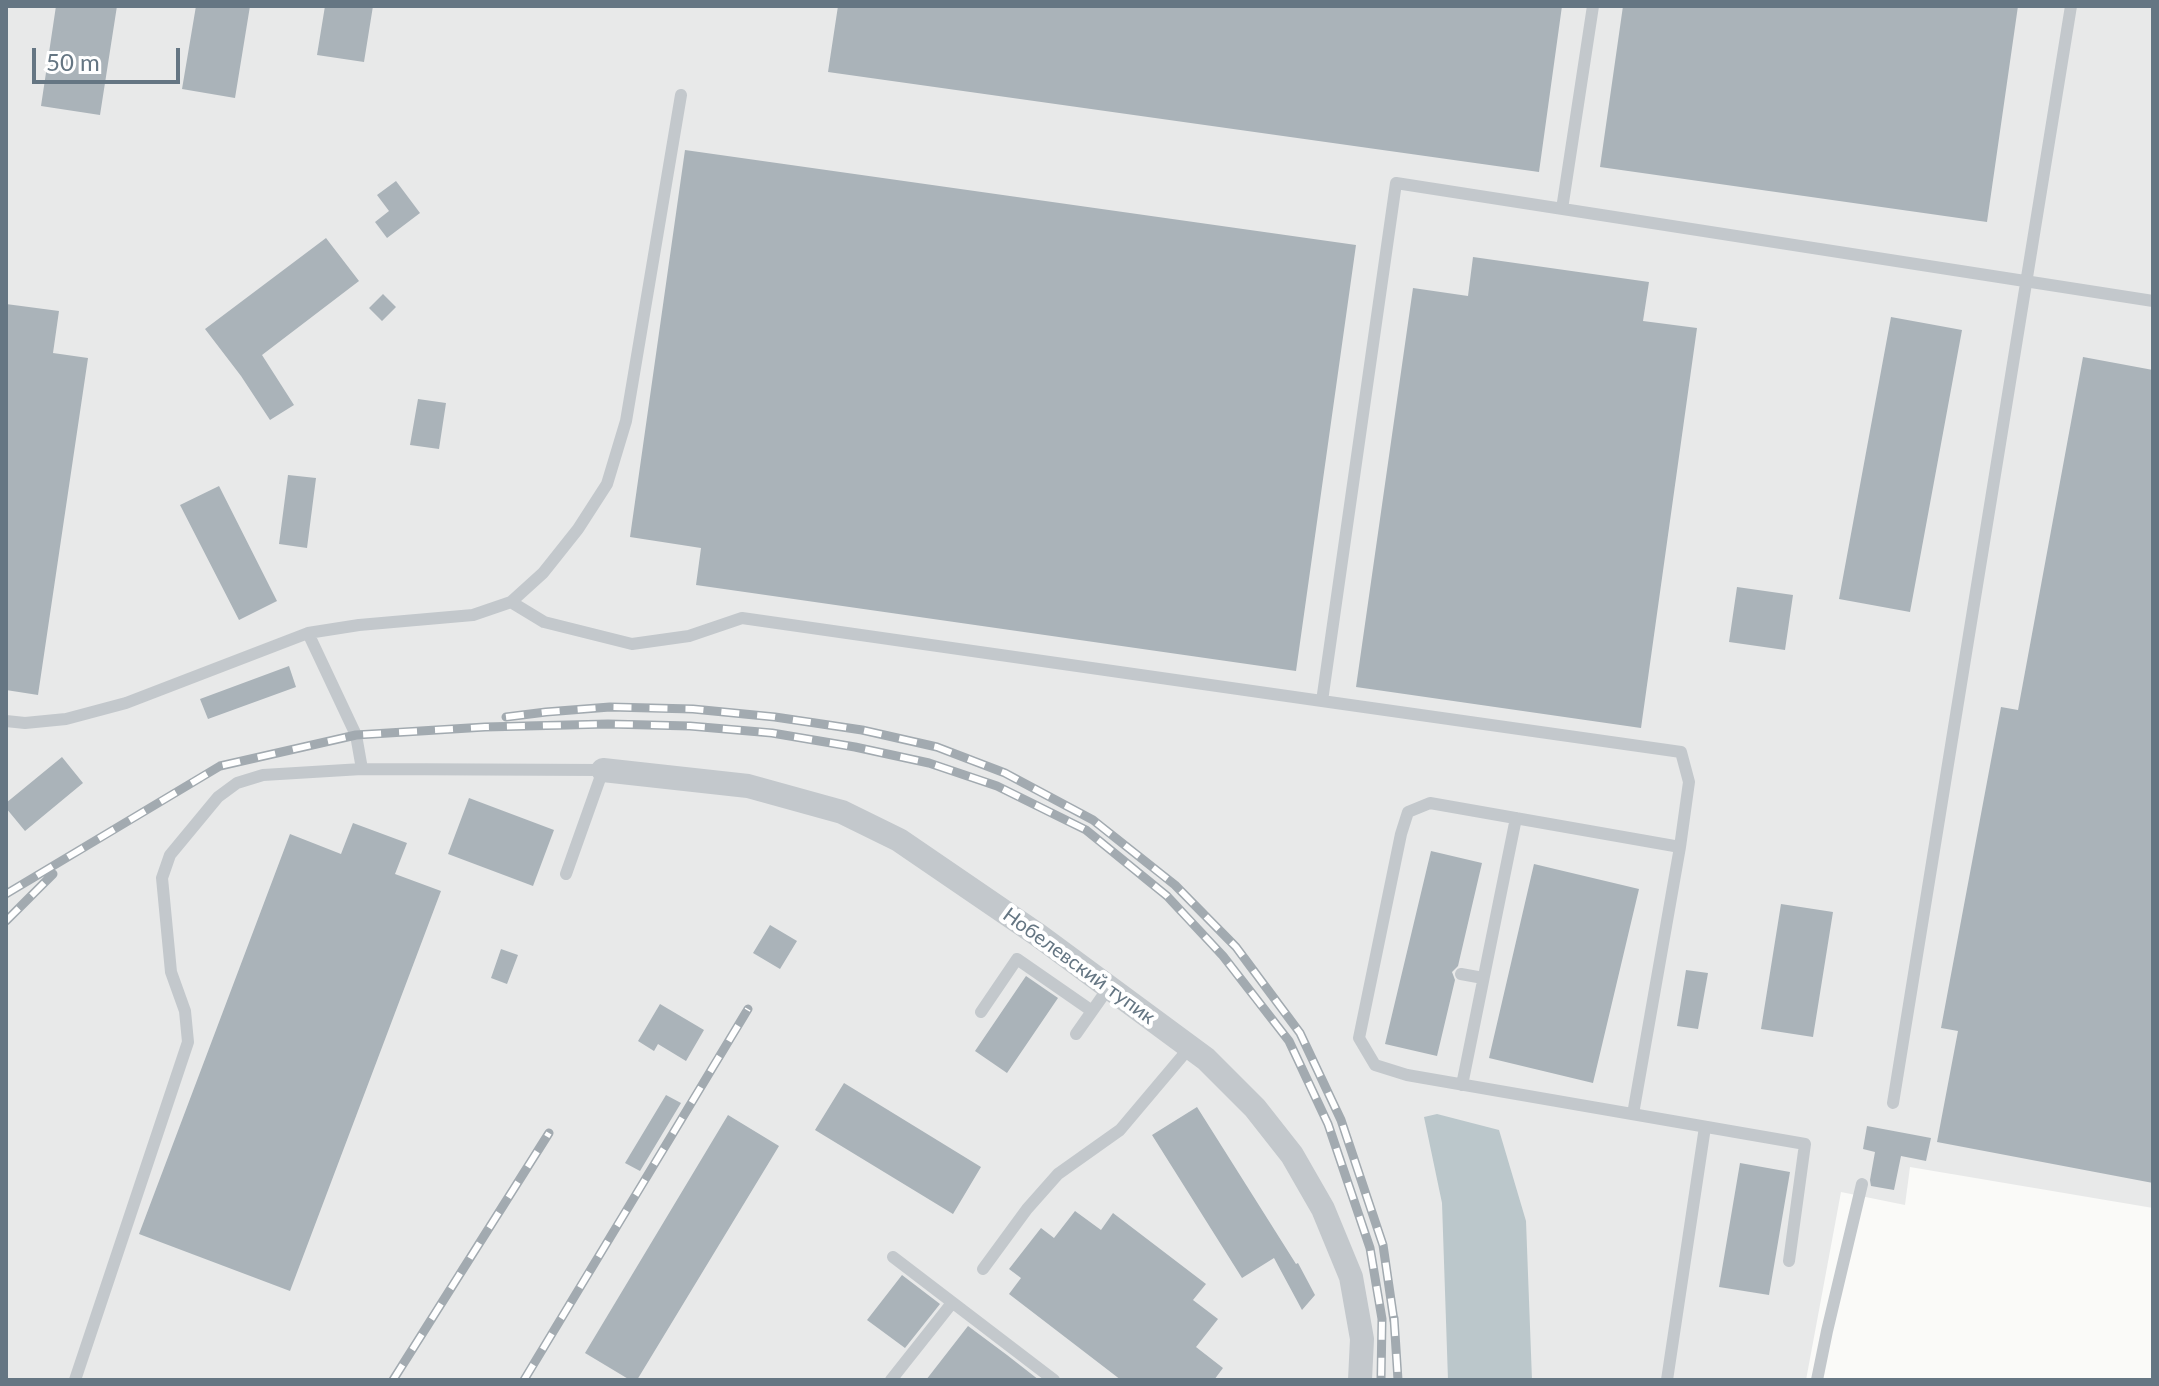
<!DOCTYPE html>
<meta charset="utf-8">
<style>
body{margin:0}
#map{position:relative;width:2159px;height:1386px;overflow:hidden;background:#fafaf8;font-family:Lato,sans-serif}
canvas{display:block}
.frame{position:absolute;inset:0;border:8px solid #657683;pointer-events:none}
.scale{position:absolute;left:32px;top:48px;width:148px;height:36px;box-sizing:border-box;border:4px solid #657683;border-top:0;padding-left:10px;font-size:24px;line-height:28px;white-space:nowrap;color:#657683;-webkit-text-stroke:6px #fff;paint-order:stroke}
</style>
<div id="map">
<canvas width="2159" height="1386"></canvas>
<div class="frame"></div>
<div class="scale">50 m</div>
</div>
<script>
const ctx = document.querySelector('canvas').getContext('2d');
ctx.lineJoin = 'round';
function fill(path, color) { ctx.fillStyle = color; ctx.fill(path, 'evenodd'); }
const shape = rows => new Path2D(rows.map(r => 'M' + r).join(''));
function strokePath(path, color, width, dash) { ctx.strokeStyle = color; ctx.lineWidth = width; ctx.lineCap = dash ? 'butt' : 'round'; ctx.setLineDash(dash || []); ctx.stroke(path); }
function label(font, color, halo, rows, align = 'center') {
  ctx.font = font + ' Lato,sans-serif'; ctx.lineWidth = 8; ctx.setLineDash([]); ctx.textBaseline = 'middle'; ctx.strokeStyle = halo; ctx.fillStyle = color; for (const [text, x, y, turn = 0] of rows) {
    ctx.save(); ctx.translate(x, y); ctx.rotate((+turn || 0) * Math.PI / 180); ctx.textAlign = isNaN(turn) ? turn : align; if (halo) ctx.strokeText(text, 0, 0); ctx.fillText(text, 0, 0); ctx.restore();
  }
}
fill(shape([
 [6,6,2153,6,2153,1208,1910,1167,1905,1205,1841,1192,1806,1380,6,1380]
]), '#e8e9e9');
fill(shape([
 [1437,1114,1499,1130,1526,1221,1532,1380,1448,1380,1442,1203,1424,1117]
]), '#bbc7cb');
fill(shape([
 [56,6,117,6,100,115,41,106],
 [196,6,250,6,235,98,182,89],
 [325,6,373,6,364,62,317,55],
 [838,6,1562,6,1539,172,828,72],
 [1623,6,2018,6,1987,222,1600,167],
 [685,150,1356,245,1296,671,696,585,701,548,630,537],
 [396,181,420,213,387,238,375,222,389,211,377,195],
 [326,238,359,281,262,355,294,405,270,420,241,376,205,329],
 [1473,257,1649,282,1643,321,1697,328,1641,728,1356,687,1413,288,1468,296],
 [383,294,396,307,382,321,369,308],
 [6,304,59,311,53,353,88,358,38,695,6,690],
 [1891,317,1962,330,1910,612,1839,599],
 [2083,357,2153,370,2153,1183,1937,1142,1958,1031,1941,1028,2001,707,2018,710],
 [418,399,446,403,439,449,410,445],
 [288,475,316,478,307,548,279,544],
 [219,486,277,601,239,620,180,505],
 [1737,587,1793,595,1785,650,1729,642],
 [289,666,296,687,208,719,200,699],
 [62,757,83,783,25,831,6,808,6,803],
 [469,798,554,830,533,886,448,854],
 [353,823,407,843,395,874,441,891,290,1291,139,1234,290,834,341,854],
 [1431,851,1482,863,1458,966,1452,972,1455,980,1437,1056,1385,1044],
 [1534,864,1639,889,1593,1083,1489,1058],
 [1781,904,1833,912,1813,1037,1761,1029],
 [770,925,797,941,780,969,753,953],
 [501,949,518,955,507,984,491,978],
 [1686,970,1708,973,1698,1029,1677,1026],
 [1026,976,1058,998,1007,1073,975,1051],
 [660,1004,704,1030,686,1061,658,1044,654,1051,638,1041],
 [844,1083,981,1167,953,1214,815,1130],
 [666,1095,681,1103,640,1171,625,1163],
 [1197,1107,1296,1264,1298,1263,1315,1295,1302,1310,1274,1258,1242,1278,1152,1135],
 [728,1115,779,1146,637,1380,630,1380,585,1353],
 [1867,1126,1931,1138,1926,1161,1901,1156,1894,1190,1871,1186,1870,1180,1875,1152,1863,1149],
 [1740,1163,1790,1172,1769,1295,1719,1287],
 [1075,1211,1101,1230,1113,1213,1206,1284,1193,1300,1218,1319,1196,1347,1223,1368,1214,1380,1121,1380,1009,1294,1021,1278,1009,1269,1041,1228,1054,1238],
 [902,1275,940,1304,905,1348,867,1320],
 [968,1326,1007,1355,1039,1380,926,1380]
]), '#aab3b9');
strokePath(shape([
 [1562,209,1593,6],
 [511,602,544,622,632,644,689,636,742,618,1322,701,1396,183,2153,301],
 [308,633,356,735,362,769],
 [1322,701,1681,752,1689,782,1680,847],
 [6,721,25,723,66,719,126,703,308,633,359,625,473,615,511,602,543,573,578,529,607,484,626,421,681,95],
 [1461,974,1483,978],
 [981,1012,1017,959,1092,1011],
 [1076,1034,1109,987],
 [1462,1085,1516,818],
 [1893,1103,2071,6],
 [1633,1114,1680,847,1430,803,1408,812,1401,834,1359,1038,1375,1065,1407,1075,1805,1144,1789,1261],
 [893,1257,1054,1380],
 [983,1269,1027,1209,1058,1174,1120,1130,1190,1047],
 [75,1380,188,1042,185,1011,171,972,162,878,170,855,218,797,237,783,263,775,362,769,603,770,566,874],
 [891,1380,952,1303],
 [1667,1380,1705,1127],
 [1817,1380,1827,1331,1862,1184]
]), '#c3c8cc', 12);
strokePath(shape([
 [603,770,748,786,842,812,899,840,1038,935,1206,1059,1255,1108,1292,1155,1323,1209,1351,1277,1362,1339,1360,1380]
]), '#c3c8cc', 24);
const rail = shape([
 [506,717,546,712,610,707,693,709,775,717,862,730,937,747,1005,773,1093,820,1175,885,1236,947,1300,1033,1341,1120,1383,1245,1394,1321],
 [6,894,220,766,356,735,485,727,608,724,690,726,772,733,855,747,929,763,997,786,1086,830,1167,896,1223,956,1289,1041,1328,1124,1370,1248,1382,1319,1381,1380],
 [6,921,53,874],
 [1394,1318,1398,1380],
 [393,1380,549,1133],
 [524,1380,748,1009]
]);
strokePath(rail, '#a2aab0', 9);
strokePath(rail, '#fff', 6, [18]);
label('20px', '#657683', '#fff', [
 ["Нобелевский тупик",1079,966,36]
]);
</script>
